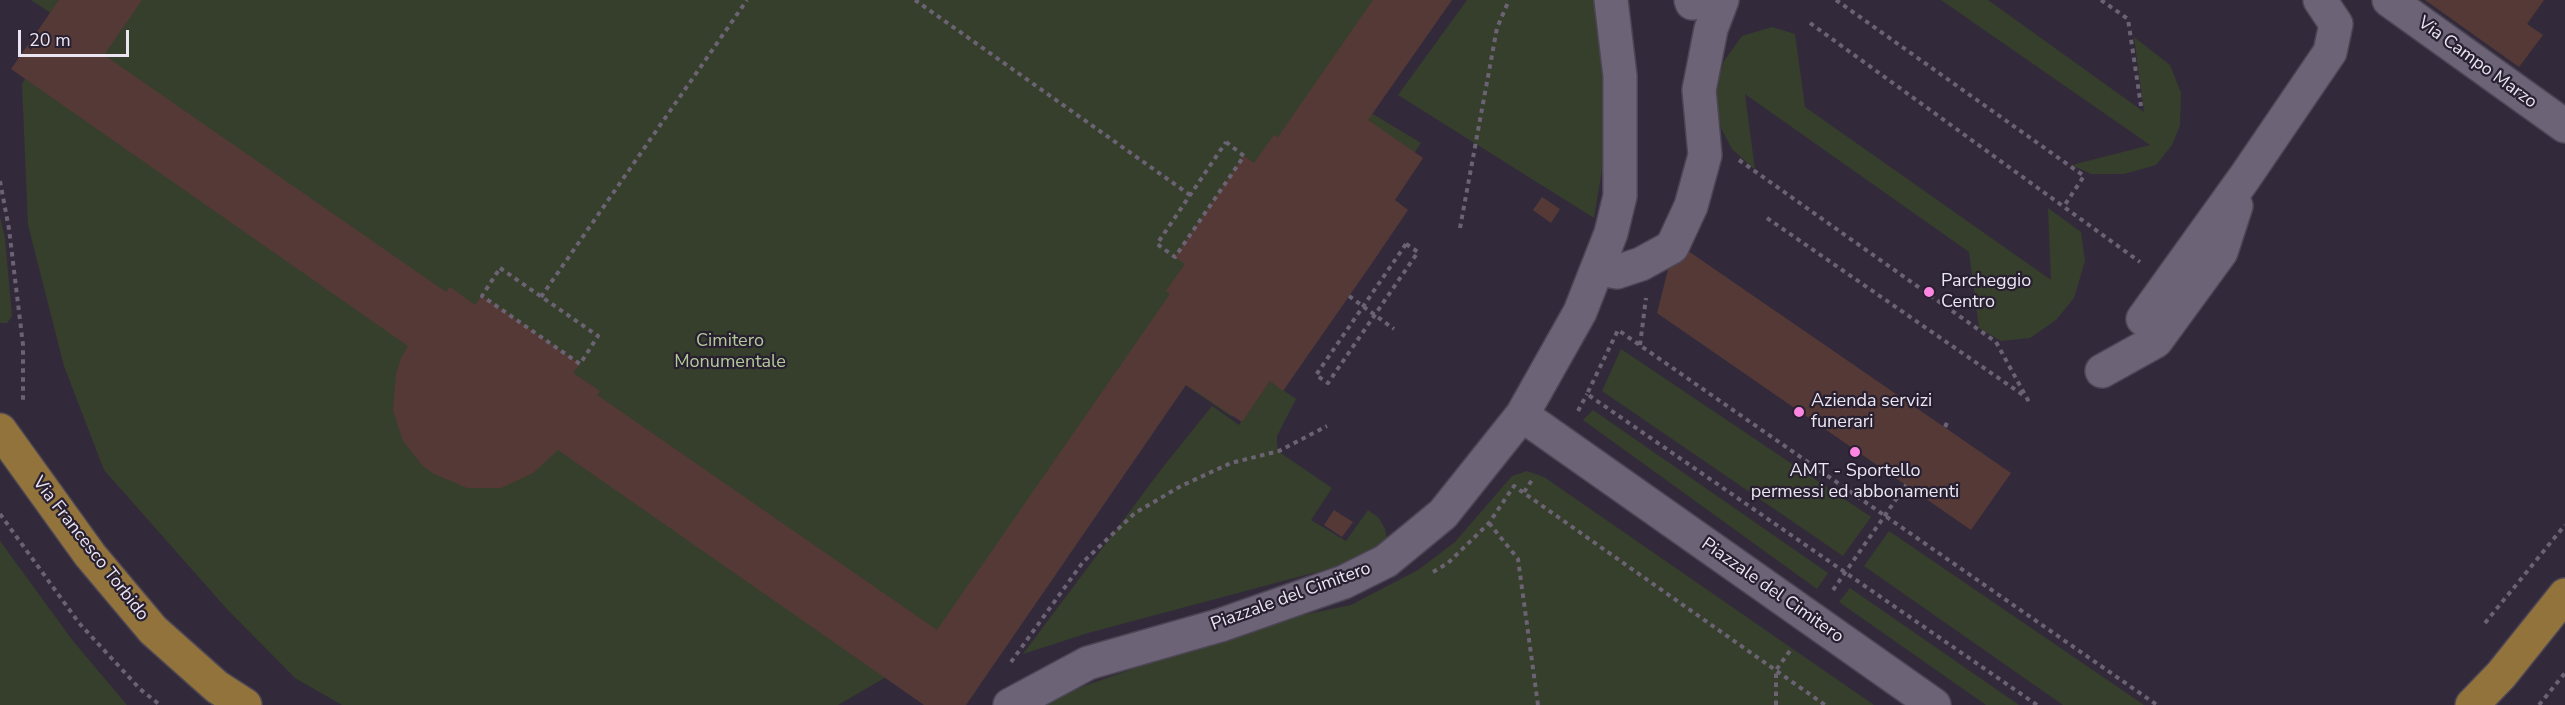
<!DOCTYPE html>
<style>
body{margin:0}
#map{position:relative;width:2565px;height:705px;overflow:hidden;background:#322a3b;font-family:"Nunito Sans",sans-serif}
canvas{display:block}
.scale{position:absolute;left:18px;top:30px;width:111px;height:27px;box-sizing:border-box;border:3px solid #eae5f1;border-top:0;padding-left:8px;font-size:18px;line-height:21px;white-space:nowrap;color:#eae5f1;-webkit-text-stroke:4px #282031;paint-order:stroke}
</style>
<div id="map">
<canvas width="2565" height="705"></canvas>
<div class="scale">20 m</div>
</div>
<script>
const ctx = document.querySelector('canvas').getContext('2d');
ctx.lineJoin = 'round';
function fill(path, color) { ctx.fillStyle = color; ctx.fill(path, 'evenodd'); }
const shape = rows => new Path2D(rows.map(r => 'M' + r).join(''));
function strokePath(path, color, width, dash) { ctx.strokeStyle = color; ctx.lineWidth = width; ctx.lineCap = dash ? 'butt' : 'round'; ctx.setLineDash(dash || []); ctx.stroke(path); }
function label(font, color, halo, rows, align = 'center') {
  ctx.font = font + ' "Nunito Sans",sans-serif'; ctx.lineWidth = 4.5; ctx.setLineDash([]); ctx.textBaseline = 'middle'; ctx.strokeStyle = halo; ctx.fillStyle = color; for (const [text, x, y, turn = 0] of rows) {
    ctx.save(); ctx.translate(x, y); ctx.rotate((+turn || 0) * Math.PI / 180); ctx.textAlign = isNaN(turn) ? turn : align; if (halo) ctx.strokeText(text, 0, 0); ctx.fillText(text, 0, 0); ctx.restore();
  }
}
fill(shape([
 [31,0,1438,0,1363,108,1421,143,1232,417,1181,382,953,705,886,677,838,705,342,705,295,678,226,608,104,470,64,366,28,225,22,84,60,19],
 [1467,0,1600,0,1607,100,1602,170,1594,218,1398,95],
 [1941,0,1988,0,2144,112,2134,37,2170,65,2181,93,2180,125,2172,145,2156,165,2124,174,2091,174,2072,165,2150,145],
 [1772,27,1795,34,1805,107,2051,280,2048,208,2081,232,2085,261,2074,298,2056,320,2030,338,2001,341,1979,328,1969,252,1745,94,1755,170,1732,149,1721,128,1715,92,1724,61,1742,36],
 [0,217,5,238,12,316,7,323,0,323],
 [1621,349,1871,517,1843,556,1602,391],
 [1270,381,1296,399,1277,436,1277,446,1282,454,1332,488,1311,520,1346,541,1368,510,1379,518,1385,529,1387,538,1384,547,1369,558,1088,633,1023,654,1163,467,1212,406,1239,425],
 [1593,410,1828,573,1817,589,1583,420],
 [1527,471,1544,477,1874,705,1047,705,1070,691,1260,624,1351,605,1418,570,1455,542,1512,476],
 [1889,531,2144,705,2063,705,1864,566],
 [0,541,73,641,127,705,0,705],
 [1850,588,2019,705,1986,705,1839,602]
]), '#363f2b');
fill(shape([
 [59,0,142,0,104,55,446,292,450,287,475,305,482,296,580,364,573,373,600,391,597,395,937,630,1170,294,1166,291,1185,264,1175,257,1244,156,1254,163,1274,135,1278,137,1373,0,1452,0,1368,120,1423,158,1395,200,1408,210,1370,266,1283,391,1270,381,1242,422,1186,385,966,705,924,705,558,450,533,473,501,488,467,488,432,473,421,464,403,441,393,410,396,374,401,358,408,346,11,69],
 [2425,0,2544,0,2527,24,2543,35,2519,67],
 [1542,197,1560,209,1551,223,1533,210],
 [1675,242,2011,473,1971,530,1657,313],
 [1334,510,1353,522,1342,537,1324,525]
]), '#553936');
const minor = shape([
 [1691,0,1692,3],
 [2389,0,2565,126],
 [1599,269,1617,272,1641,264,1672,247,1691,206,1705,155,1699,90,1711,29,1722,0],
 [2143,319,2245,177,2330,52,2336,24,2320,0],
 [2102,371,2156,341,2221,252,2236,206],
 [1522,415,1934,705],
 [1010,705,1088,663,1221,625,1344,582,1386,561,1443,514,1522,415,1580,312,1611,233,1620,196,1620,76,1611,0]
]);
const major = shape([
 [0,430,90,555,153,630,217,687,245,705],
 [2472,705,2501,675,2565,595]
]);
strokePath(minor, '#4c4554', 36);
strokePath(major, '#4c4554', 36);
strokePath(shape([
 [915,0,1190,195],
 [1836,0,2084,176,2064,206],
 [2101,0,2128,19,2141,106],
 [1810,23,2140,262],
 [1226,142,1244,156,1175,257,1157,244,1226,142],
 [1739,160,1996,342,2029,402],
 [0,181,9,229,23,345,23,403],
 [1767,218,2023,395],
 [1460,228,1497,28,1509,0],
 [1406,244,1418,252,1328,383,1316,375,1406,244],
 [500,268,598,336,580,364,482,296,500,268],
 [1349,296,1394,329],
 [541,297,747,0],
 [1640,345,1646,298],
 [1578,411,1587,394],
 [1945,427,1948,421],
 [1524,492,1534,477],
 [0,514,79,623,140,689,160,705],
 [1489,523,1518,559,1538,705],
 [1433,572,1448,563,1489,523,1514,486,1825,705],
 [1833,590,1906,485],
 [2485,623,2565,525],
 [1011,662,1083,562,1135,513,1181,486,1231,463,1279,451,1327,426],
 [1776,705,1776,670,1792,648],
 [2037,705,1587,394,1618,330,2157,705],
 [2539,705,2565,673]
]), '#6b6373', 4, [4.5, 4.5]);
strokePath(minor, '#6c6377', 33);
strokePath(major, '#91733b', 33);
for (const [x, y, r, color] of [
 [1929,292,6,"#fd86e2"],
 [1799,412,6,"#fd86e2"],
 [1855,452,6,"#fd86e2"]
]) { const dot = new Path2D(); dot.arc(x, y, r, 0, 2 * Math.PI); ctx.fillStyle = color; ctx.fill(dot); strokePath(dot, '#282031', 2); }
label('18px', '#eae5f1', '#282031', [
 ["Via Campo Marzo",2477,63,36],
 ["Via Francesco Torbido",90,549,52],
 ["Piazzale del Cimitero",1772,591,35],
 ["Piazzale del Cimitero",1291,597,-20]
]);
label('18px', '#eae5f1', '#282031', [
 ["Parcheggio",1941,282],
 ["Centro",1941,303],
 ["Azienda servizi",1811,402],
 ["funerari",1811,423],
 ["AMT - Sportello",1855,472,"center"],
 ["permessi ed abbonamenti",1855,493,"center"]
], 'left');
label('18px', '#b3c998', '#282031', [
 ["Cimitero",730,342],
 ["Monumentale",730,363]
]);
</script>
